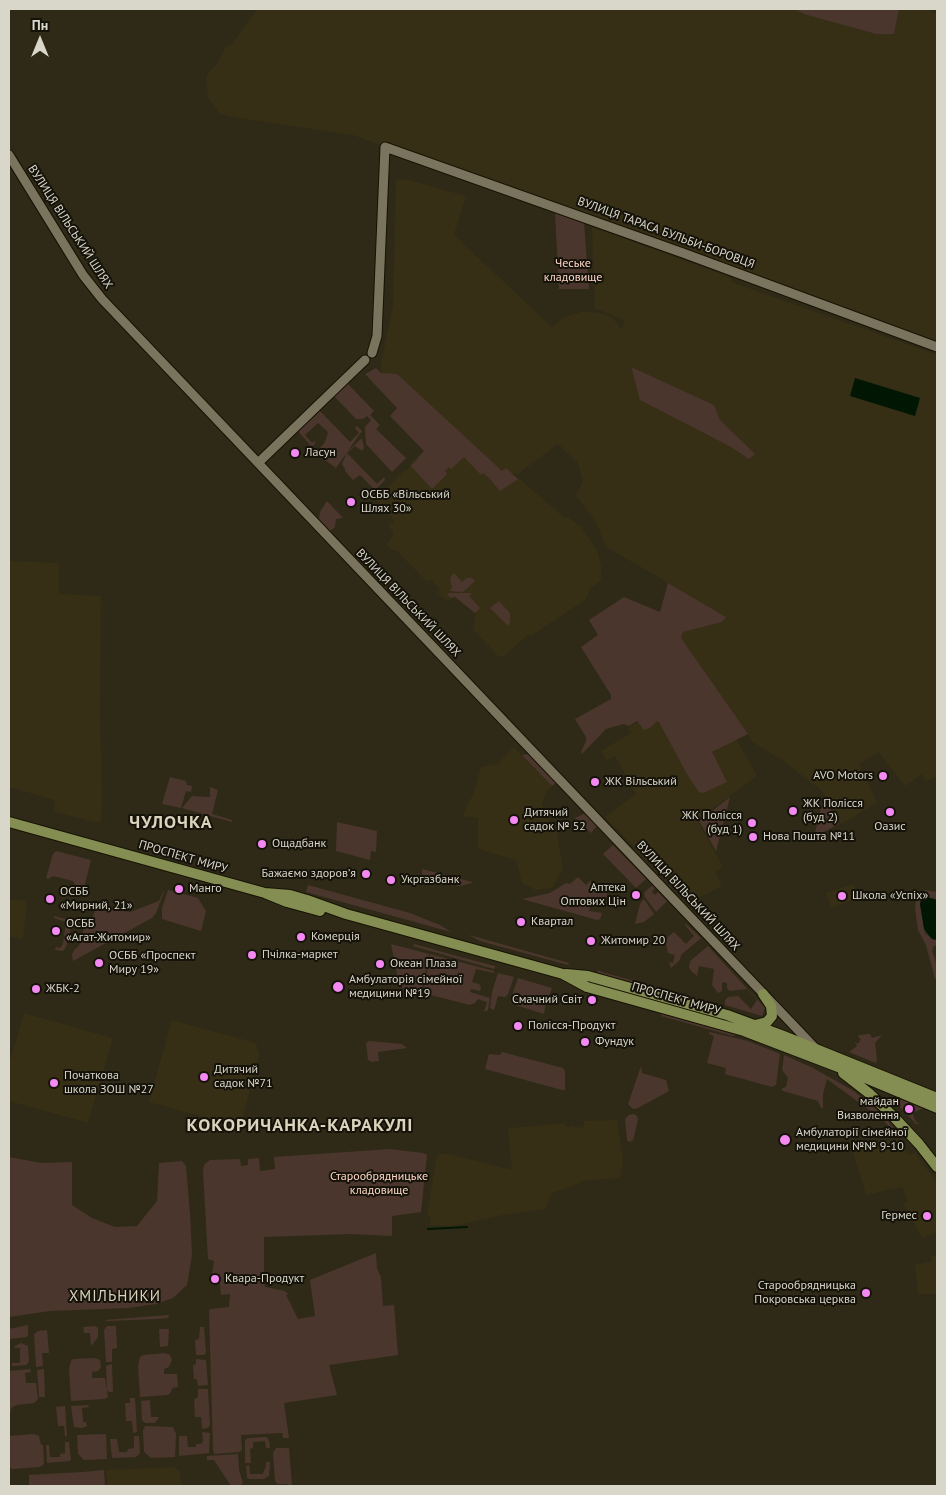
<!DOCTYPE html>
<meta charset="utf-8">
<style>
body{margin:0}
#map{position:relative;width:946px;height:1495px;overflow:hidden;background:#2f2a17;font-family:"PT Sans",sans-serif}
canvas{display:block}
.frame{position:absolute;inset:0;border:10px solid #d9d6ca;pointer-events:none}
.north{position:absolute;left:15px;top:15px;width:50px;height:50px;-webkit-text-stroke:4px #15120a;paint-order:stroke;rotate:0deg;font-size:14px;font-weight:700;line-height:20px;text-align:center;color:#d9d6ca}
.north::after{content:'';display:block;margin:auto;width:18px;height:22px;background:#d9d6ca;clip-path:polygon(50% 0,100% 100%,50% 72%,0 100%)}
</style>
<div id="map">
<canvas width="946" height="1495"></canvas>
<div class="frame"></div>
<div class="north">Пн</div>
</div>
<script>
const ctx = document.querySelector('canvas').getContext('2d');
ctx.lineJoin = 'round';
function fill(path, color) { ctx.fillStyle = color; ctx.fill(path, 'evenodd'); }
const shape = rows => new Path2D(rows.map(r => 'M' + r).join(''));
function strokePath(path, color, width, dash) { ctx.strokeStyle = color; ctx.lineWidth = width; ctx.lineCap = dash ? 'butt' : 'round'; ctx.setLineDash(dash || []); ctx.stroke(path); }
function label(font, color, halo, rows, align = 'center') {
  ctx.font = font + ' "PT Sans",sans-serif'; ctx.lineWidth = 4; ctx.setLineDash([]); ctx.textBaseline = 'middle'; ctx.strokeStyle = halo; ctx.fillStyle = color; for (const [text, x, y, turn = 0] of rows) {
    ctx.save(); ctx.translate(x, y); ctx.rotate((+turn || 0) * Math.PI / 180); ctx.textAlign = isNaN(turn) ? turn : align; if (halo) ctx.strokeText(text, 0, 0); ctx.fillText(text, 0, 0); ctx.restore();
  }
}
fill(shape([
 [257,9,793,9,807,15,876,34,894,34,899,9,925,9,937,14,937,347,353,135,238,118,220,114,208,97,206,76,218,62,225,48,233,43],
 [405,179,466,196,454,235,552,327,567,316,584,311,603,314,613,318,621,330,625,321,595,308,592,227,729,277,734,283,937,355,937,776,926,782,922,774,905,786,879,752,859,764,877,803,841,824,822,791,786,763,753,742,681,638,683,632,722,622,726,617,605,546,597,524,576,496,583,481,578,463,558,444,518,474,505,472,521,480,566,519,568,517,582,528,598,552,601,565,601,580,589,590,588,595,585,600,531,636,529,634,504,656,498,656,473,629,476,613,454,597,448,602,437,592,440,590,430,579,427,582,396,550,392,550,387,545,388,542,393,536,393,532,388,526,394,521,375,499,404,471,409,468,411,463,452,424,381,373,381,363,393,306,396,181],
 [631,368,714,405,720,420,754,454,749,459,729,446,641,400],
 [9,561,59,563,59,594,101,596,100,716,102,795,101,820,99,823,54,812,55,800,9,787],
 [654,712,696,786,712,753,736,738,757,776,697,820,723,867,715,872,722,886,696,899,676,878,667,879,605,817,636,794,615,756,606,760,601,751,631,733,628,728],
 [514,747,552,786,546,792,542,805,549,814,549,821,556,825,563,869,552,888,536,890,522,883,516,860,478,849,478,818,463,816,466,807,473,795,480,770,482,767,497,764],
 [854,884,858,898,831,908,826,893],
 [9,899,23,900,27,902,23,939,9,936],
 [24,1013,113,1038,88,1123,9,1101,9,1065],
 [172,1020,256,1043,259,1055,240,1127,149,1102],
 [617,1120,623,1162,620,1178,580,1181,579,1184,554,1192,549,1197,548,1204,545,1209,498,1216,451,1226,429,1225,431,1218,427,1215,436,1159,440,1154,449,1154,512,1170,508,1130,510,1128,565,1123,566,1127,574,1126,575,1128,584,1127,584,1121,586,1121],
 [898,1139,908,1154,911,1155,915,1152,937,1183,937,1232,922,1238,904,1204,908,1202,902,1187,866,1195,853,1152,889,1141,891,1143],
 [937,1255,937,1294,918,1294,915,1265,932,1261,931,1256],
 [174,1467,180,1471,181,1486,107,1486,106,1470]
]), '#362f15');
fill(shape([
 [793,9,899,9,894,34,876,34,807,15],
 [555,213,584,223,589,289,559,289],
 [631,367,714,405,720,420,755,454,749,459,729,446,640,400],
 [376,368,381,373,397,374,502,471,506,468,518,479,500,491,489,478,483,473,481,475,464,457,451,469,449,467,445,471,447,474,433,488,431,488,411,466,424,451,390,416,397,408,365,374],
 [348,384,374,411,370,415,380,425,376,429,406,458,392,472,366,444,365,427,371,420,367,416,363,419,356,419,334,396],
 [320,411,350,442,359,433,355,428,357,426,362,431,336,468,321,457,323,452,320,448,325,442,328,432,318,423,305,435,312,443,315,441,316,442,313,446,310,445,298,431],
 [362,438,364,448,362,451,355,446,347,453,377,484,384,477,385,480,375,490,360,475,353,480,345,471,345,469,342,464,347,452],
 [327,501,343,518,336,519,335,527,330,531,319,519,320,512],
 [454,573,462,582,467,578,472,578,475,581,463,592,450,591,452,587,450,578],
 [668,583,726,617,722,622,683,632,681,638,748,734,712,752,727,782,703,793,699,792,687,774,659,722,657,721,651,727,644,730,637,721,629,726,624,724,606,729,582,754,581,752,586,741,586,737,575,719,611,699,611,695,581,647,598,635,589,620,624,597,660,612],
 [449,593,472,593,469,596,480,608,475,613,454,596,452,598,447,595],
 [499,601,510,613,510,623,508,626,490,608],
 [528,754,556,783,552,786,522,755],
 [170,777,186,781,187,785,192,786,191,792,186,791,181,808,162,804],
 [210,787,218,790,212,814,232,820,232,822,182,808,192,796,210,797],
 [730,797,716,851,699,821],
 [822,803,828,804,839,824,814,837],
 [585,813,597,826,591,833,575,818],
 [337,822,377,831,376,852,371,851,370,860,336,851],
 [613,845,646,879,636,888,603,854],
 [56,851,91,860,84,888,76,887,73,881,53,876,48,879,46,878,53,854],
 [422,869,472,882,472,883,460,886,454,885,422,876],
 [578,877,586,885,590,881,601,892,604,889,607,893,607,897,601,902,599,907,590,906,589,911,602,913,600,919,597,920,522,899,550,893,566,883,570,884],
 [308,885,410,913,440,925,451,932,306,892],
 [653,886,655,888,652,892,655,895,658,892,667,901,656,912,645,897,644,893,650,887],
 [168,890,198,898,206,911,201,931,162,919,162,908],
 [925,890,937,892,937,900,932,898,920,904,925,933,932,939,937,940,937,945,934,946,932,951,937,966,937,978,935,979,926,945,918,930,915,907,916,899,925,896],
 [163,892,164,892,156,913,152,918,73,961,72,954,75,949,79,946,85,925,89,926,95,911,87,908,87,906,95,910,97,904,91,902,91,904,88,904,89,900,98,903,102,908,130,912,159,901],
 [644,899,654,914,644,922,635,924,640,904],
 [54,916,69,920,72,924,66,947,63,951,55,950,56,947,60,948,63,944,66,922,54,918],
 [686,924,701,938,681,955,680,960,671,968,669,962,673,963,675,955,668,953,665,939,674,932,686,944,694,936,685,925],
 [469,935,569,963,568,965,480,941],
 [391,944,429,954,421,994,414,997,411,993,404,990,402,987,397,974],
 [414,944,464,958,495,966,494,969,483,966,413,946],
 [708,946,765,1008,762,1016,725,1005,725,1000,728,997,738,996,751,1009,757,1000,747,989,730,991,727,988,727,983,722,982,722,991,718,993,712,985,714,969,699,966,697,976,691,971,689,967,690,961],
 [430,954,494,971,494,973,476,969,472,982,479,984,481,987,480,991,471,989,470,992,490,998,488,1010,484,1012,487,1002,478,999,475,1003,470,1005,423,993],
 [598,970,602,972,663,989,654,989,597,973],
 [498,973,514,977,508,994,505,997,498,996,494,1010,490,1008,492,992],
 [518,978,552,988,549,996,547,996,544,1014,512,1004,510,1001],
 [662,1013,715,1028,737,1035,733,1036,661,1016],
 [709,1032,748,1041,780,1054,776,1085,772,1087,725,1074,726,1068,707,1063,714,1036,709,1034],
 [870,1034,872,1038,882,1035,875,1043,877,1059,876,1063,849,1052,857,1046,855,1042,858,1044,861,1039,858,1037,859,1035],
 [369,1041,402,1044,407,1048,378,1052,379,1061,372,1062,368,1060,366,1043],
 [502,1052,563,1068,565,1071,565,1090,562,1090,485,1069,489,1054,500,1055],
 [784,1055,813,1068,852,1090,872,1105,889,1122,893,1127,894,1131,890,1135,882,1138,890,1134,892,1130,883,1120,827,1079,823,1094,823,1108,821,1108,818,1101,783,1091,781,1089,786,1087,788,1078,782,1070],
 [641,1066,642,1073,666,1080,669,1091,638,1108,633,1109,628,1104],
 [896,1097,924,1108,914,1112,913,1115,916,1122,920,1124,916,1124,899,1106],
 [634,1114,637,1116,638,1120,633,1140,629,1142,627,1140,625,1119,629,1115],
 [390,1149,423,1153,427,1155,421,1212,392,1216,392,1236,350,1234,264,1237,264,1284,265,1287,285,1291,288,1294,286,1295,298,1319,315,1316,310,1280,376,1253,377,1269,381,1277,383,1306,394,1305,398,1355,329,1365,337,1395,284,1403,289,1438,283,1438,282,1433,241,1435,242,1450,239,1452,215,1454,213,1451,209,1311,210,1309,229,1307,230,1294,221,1295,219,1274,212,1274,214,1261,208,1259,203,1172,204,1165,210,1160,240,1159,241,1166,248,1165,248,1159,259,1158,260,1171,275,1169,274,1157],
 [9,1157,41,1163,72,1162,72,1205,92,1218,115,1227,137,1226,157,1201,159,1163,182,1161,186,1166,190,1214,192,1255,187,1285,173,1298,156,1304,128,1308,50,1311,9,1317],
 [169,1315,168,1318,157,1319,108,1321,104,1320],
 [28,1325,28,1335,27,1337,9,1339,9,1329],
 [95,1326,98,1328,98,1337,91,1346,90,1333,84,1333,83,1327],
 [107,1326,116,1326,117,1348,112,1349,112,1362,106,1362,104,1330],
 [200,1327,204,1327,206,1352,204,1355,196,1355,195,1340,199,1339],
 [159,1329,169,1329,168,1346,160,1347],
 [47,1330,49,1353,42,1353,43,1366,36,1367,34,1334,38,1331],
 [21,1343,28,1346,29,1362,26,1365,12,1366,12,1363,20,1363,20,1348,15,1348,15,1346],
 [165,1353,170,1355,172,1360,169,1367,164,1369,164,1374,177,1374,178,1387,172,1388,171,1392,168,1395,140,1397,138,1366,140,1357,143,1355],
 [95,1358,100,1360,101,1367,98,1371,92,1372,92,1378,105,1378,108,1397,105,1399,71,1401,69,1369,71,1361,73,1359],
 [196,1359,206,1360,208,1385,198,1386,197,1379,194,1379,193,1365,196,1364],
 [112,1364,113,1392,109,1392,107,1390,106,1366],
 [30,1369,31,1372,25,1373,26,1383,36,1383,38,1399,34,1403,17,1405,12,1407,10,1413,9,1431,9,1371],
 [44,1369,45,1397,39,1397,37,1370],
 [198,1389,208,1389,210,1424,209,1427,207,1428,202,1429,201,1417,195,1417,194,1399,197,1398,198,1395],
 [130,1398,135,1398,137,1432,133,1433,132,1421,126,1421,125,1403,130,1403],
 [150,1400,151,1417,159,1417,155,1423,145,1423,142,1420,141,1401],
 [88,1405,89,1407,82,1408,83,1422,86,1422,87,1426,82,1428,74,1427,71,1406],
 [65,1406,67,1436,65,1437,64,1426,58,1426,56,1407],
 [145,1426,173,1427,176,1434,175,1457,151,1458,144,1452,143,1431],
 [202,1432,210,1433,209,1453,179,1456,179,1436,187,1436,188,1447,196,1447,196,1444,201,1444,203,1441],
 [34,1434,39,1436,41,1445,43,1445,44,1464,40,1467,12,1469,9,1466,9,1436],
 [106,1434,107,1459,84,1460,78,1454,77,1435],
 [134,1436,139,1436,140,1453,136,1457,112,1458,110,1439,117,1439,119,1452,127,1452,128,1449,134,1448],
 [266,1437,269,1440,270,1448,266,1448,265,1441,253,1442,253,1448,250,1449,251,1463,245,1463,245,1440,248,1438],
 [65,1442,69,1442,71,1460,69,1461,47,1463,46,1445,49,1445,50,1457,60,1457,60,1454,65,1453],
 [276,1448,289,1448,292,1486,286,1484,278,1484,275,1481,273,1453],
 [238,1454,239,1470,243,1483,240,1486,231,1486,214,1460,207,1460,207,1456],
 [266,1462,270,1462,269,1476,264,1479,250,1479,247,1478,246,1466,249,1465,250,1474,263,1474,264,1470,266,1467],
 [104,1470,105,1486,29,1486,29,1475,83,1472]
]), '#4b362d');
fill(shape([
 [855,378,920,398,915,416,850,396],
 [927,897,937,900,937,940,932,939,924,929,920,904,921,900]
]), '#011704');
strokePath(shape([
 [428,1229,467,1227]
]), '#011704', 2);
const tertiary = shape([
 [9,155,83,275,102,299,816,1049],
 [372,353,377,336,385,147,683,253,937,347],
 [258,463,365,360]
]);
const primary = shape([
 [9,822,265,893,287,902,320,911],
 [265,893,290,895,307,900,346,914,563,974,587,987,744,1031,846,1070,937,1108],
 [566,974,588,976,727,1015,781,1035,937,1098],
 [755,1025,767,1022,772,1016,771,1006,763,994],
 [843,1073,870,1094,892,1115,919,1144,937,1167]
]);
strokePath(tertiary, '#171202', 11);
strokePath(primary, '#171202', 12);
strokePath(tertiary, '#7a745f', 9);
strokePath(primary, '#848e52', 10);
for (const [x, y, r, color] of [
 [295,453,5,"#f389f1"],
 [351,502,5,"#f389f1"],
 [883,776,5,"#f389f1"],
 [595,782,5,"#f389f1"],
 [793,811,5,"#f389f1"],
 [890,812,5,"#f389f1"],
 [514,820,5,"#f389f1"],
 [752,823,5,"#f389f1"],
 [753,837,5,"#f389f1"],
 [262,844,5,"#f389f1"],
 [366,874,5,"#f389f1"],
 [391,880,5,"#f389f1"],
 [179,889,5,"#f389f1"],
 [636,895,5,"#f389f1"],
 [842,896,5,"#f389f1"],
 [50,899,5,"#f389f1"],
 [521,922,5,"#f389f1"],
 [56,931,5,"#f389f1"],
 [301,937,5,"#f389f1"],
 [591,941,5,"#f389f1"],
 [252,955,5,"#f389f1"],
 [99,963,5,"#f389f1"],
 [380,964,5,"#f389f1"],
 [338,987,6,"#f389f1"],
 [36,989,5,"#f389f1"],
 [592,1000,5,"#f389f1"],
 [518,1026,5,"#f389f1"],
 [585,1042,5,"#f389f1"],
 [204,1077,5,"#f389f1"],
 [54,1083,5,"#f389f1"],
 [909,1109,5,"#f389f1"],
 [785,1140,6,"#f389f1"],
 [927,1216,5,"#f389f1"],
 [215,1279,5,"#f389f1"],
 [866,1293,5,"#f389f1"]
]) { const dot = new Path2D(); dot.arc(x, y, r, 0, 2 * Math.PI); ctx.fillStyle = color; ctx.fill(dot); strokePath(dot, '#15120a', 2); }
label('12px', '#d9d6ca', '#15120a', [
 ["ВУЛИЦЯ ВІЛЬСЬКИЙ ШЛЯХ",70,227,57],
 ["ВУЛИЦЯ ТАРАСА БУЛЬБИ-БОРОВЦЯ",666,233,20],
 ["ВУЛИЦЯ ВІЛЬСЬКИЙ ШЛЯХ",408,603,46],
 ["ПРОСПЕКТ МИРУ",183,857,16],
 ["ВУЛИЦЯ ВІЛЬСЬКИЙ ШЛЯХ",688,896,47],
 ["ПРОСПЕКТ МИРУ",676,999,16]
]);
label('12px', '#fcd6c5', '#15120a', [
 ["Чеське",573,264],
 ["кладовище",573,278],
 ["Старообрядницьке",379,1177],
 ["кладовище",379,1191]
]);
label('12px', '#d9d6ca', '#15120a', [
 ["Ласун",305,453],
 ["ОСББ «Вільський",361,495],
 ["Шлях 30»",361,509],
 ["AVO Motors",873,776,"right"],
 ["ЖК Вільський",605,782],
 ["ЖК Полісся",803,804],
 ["(буд 2)",803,818],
 ["Дитячий",524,813],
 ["садок № 52",524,827],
 ["ЖК Полісся",742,816,"right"],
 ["(буд 1)",742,830,"right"],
 ["Оазис",890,827,"center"],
 ["Нова Пошта №11",763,837],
 ["Ощадбанк",272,844],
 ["Бажаємо здоровʼя",356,874,"right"],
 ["Укргазбанк",401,880],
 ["Аптека",626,888,"right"],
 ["Оптових Цін",626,902,"right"],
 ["Манго",189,889],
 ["ОСББ",60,892],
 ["«Мирний, 21»",60,906],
 ["Школа «Успіх»",852,896],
 ["Квартал",531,922],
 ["ОСББ",66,924],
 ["«Агат-Житомир»",66,938],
 ["Комерція",311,937],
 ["Житомир 20",601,941],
 ["Пчілка-маркет",262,955],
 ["ОСББ «Проспект",109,956],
 ["Миру 19»",109,970],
 ["Океан Плаза",390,964],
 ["Амбулаторія сімейної",349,980],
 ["медицини №19",349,994],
 ["ЖБК-2",46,989],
 ["Смачний Світ",582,1000,"right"],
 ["Полісся-Продукт",528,1026],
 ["Фундук",595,1042],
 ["Дитячий",214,1070],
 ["садок №71",214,1084],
 ["Початкова",64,1076],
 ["школа ЗОШ №27",64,1090],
 ["майдан",899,1102,"right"],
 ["Визволення",899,1116,"right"],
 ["Амбулаторії сімейної",796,1133],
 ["медицини №№ 9-10",796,1147],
 ["Гермес",917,1216,"right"],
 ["Квара-Продукт",225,1279],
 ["Старообрядницька",856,1286,"right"],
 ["Покровська церква",856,1300,"right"]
], 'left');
ctx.letterSpacing = '1px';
label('15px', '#dad4bc', '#15120a', [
 ["ХМІЛЬНИКИ",115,1297]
]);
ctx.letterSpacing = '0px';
ctx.letterSpacing = '1px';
label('bold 18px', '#dad4bc', '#15120a', [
 ["ЧУЛОЧКА",171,823],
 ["КОКОРИЧАНКА-КАРАКУЛІ",300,1126]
]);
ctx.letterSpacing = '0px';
</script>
